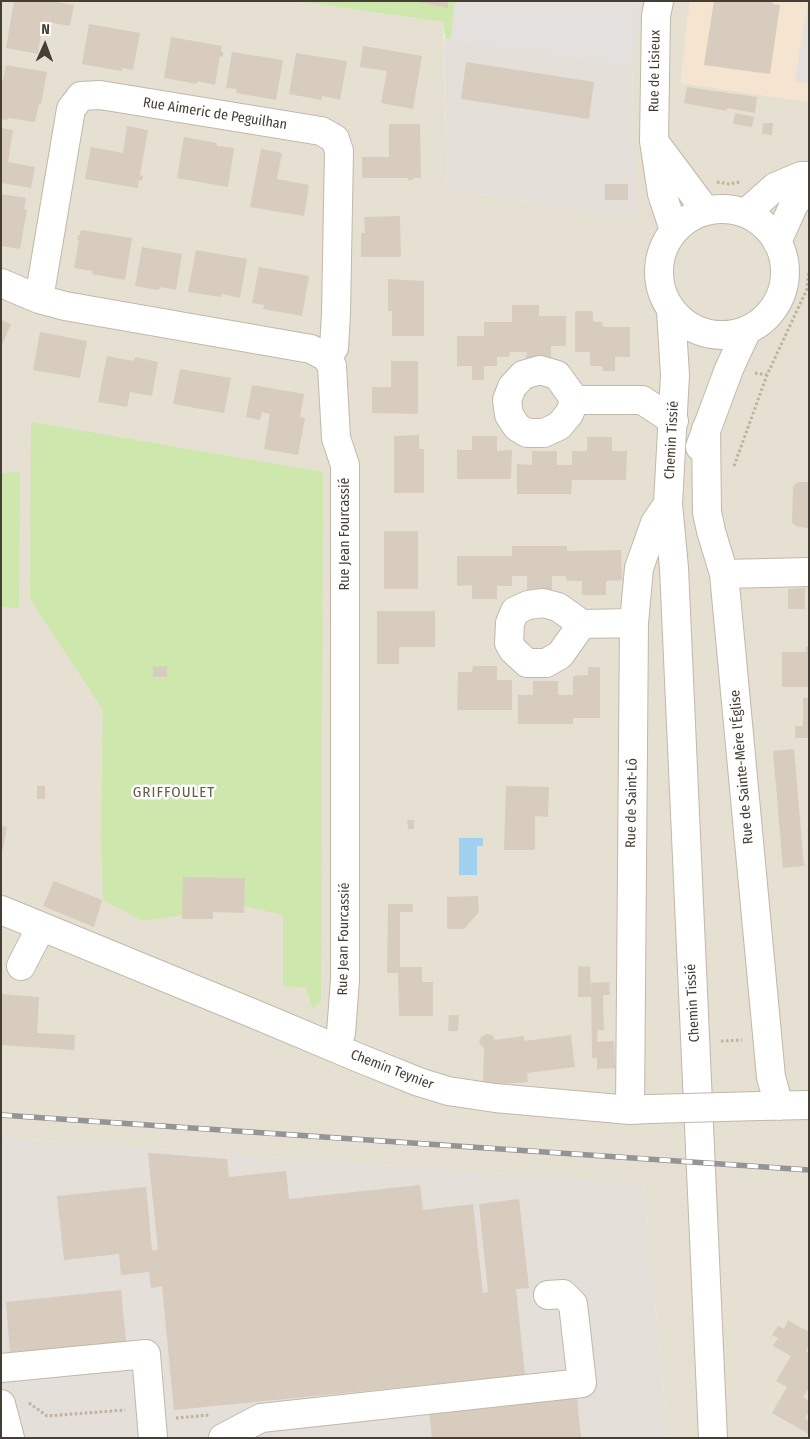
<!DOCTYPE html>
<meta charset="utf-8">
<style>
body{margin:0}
#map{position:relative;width:810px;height:1439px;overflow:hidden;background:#f2eee4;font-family:"Fira Sans Condensed",sans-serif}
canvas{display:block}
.frame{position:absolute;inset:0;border:2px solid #453e34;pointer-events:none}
.north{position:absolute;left:20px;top:20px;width:50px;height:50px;-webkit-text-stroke:4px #fff;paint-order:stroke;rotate:2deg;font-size:14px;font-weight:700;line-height:20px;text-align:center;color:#453e34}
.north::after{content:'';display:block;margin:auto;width:18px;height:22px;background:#453e34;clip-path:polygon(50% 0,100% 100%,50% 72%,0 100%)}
</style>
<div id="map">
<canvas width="810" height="1439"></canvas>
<div class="frame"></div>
<div class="north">N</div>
</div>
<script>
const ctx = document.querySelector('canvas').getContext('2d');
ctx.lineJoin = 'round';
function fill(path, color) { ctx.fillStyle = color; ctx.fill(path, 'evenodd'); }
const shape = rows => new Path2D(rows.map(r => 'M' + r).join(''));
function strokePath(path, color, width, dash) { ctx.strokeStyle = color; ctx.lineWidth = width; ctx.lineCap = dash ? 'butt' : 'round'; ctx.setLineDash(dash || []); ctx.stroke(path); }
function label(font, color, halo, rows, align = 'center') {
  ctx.font = font + ' "Fira Sans Condensed",sans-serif'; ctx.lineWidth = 5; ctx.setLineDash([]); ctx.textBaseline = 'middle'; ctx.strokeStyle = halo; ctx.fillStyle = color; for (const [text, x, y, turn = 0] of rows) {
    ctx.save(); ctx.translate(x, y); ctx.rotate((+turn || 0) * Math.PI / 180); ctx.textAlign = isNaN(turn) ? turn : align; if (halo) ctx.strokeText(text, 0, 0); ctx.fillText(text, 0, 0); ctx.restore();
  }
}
fill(shape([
 [1,1,294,1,443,22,447,189,637,218,632,109,633,66,640,1,691,1,687,20,681,83,809,102,809,1438,668,1438,644,1184,1,1138]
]), '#e6e0d2');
fill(shape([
 [691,1,809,1,809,102,681,83,687,20]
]), '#f5e4cf');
fill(shape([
 [444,39,633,66,632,109,638,218,447,189],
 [1,1138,644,1184,668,1438,1,1438]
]), '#e4dfd9');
fill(shape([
 [294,1,640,1,633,66,445,39,443,22],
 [31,422,323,472,321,1001,313,1009,306,988,283,986,283,915,244,906,244,878,183,877,183,915,142,921,103,900,101,830,103,710,30,599],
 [20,472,19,608,1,607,1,473]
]), '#cee7ac');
fill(shape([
 [455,1,641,1,633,66,450,40],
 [808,1,809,1,809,83,795,81]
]), '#e3e0dd');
fill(shape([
 [459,838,483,838,483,846,477,846,477,875,459,875]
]), '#9fd0f0');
fill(shape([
 [14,1,50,1,74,5,70,26,43,21,38,54,6,48],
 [414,1,448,1,448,8],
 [714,1,773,1,773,4,780,5,770,74,704,65],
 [89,24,140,33,133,70,122,68,121,71,82,64],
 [171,37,222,46,221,51,223,52,223,57,220,56,215,85,197,81,197,84,164,78],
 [363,46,422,56,413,109,381,103,387,71,360,67],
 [232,52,283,60,276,100,236,93,237,89,226,88],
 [296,53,347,61,340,100,322,96,322,100,289,94],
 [466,62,594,82,589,119,461,99],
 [6,65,47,72,41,104,39,104,35,122,8,118,7,120,2,119,1,89],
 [687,87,757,97,755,113,727,108,727,111,684,103],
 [735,113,754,117,752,127,733,124],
 [763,123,773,123,772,135,762,134],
 [389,124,420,124,421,178,413,178,413,180,408,180,408,178,362,178,362,157,389,157],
 [127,126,148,130,140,175,143,176,142,181,139,180,138,188,85,179,91,147,123,153],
 [1,128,13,130,8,162,35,167,31,188,1,183],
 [184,137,217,143,217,146,234,148,228,187,177,178],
 [261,149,282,153,277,179,309,185,304,216,250,207],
 [605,184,628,184,628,200,605,200],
 [1,194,26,198,24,209,27,210,20,249,1,246],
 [400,216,401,257,361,257,361,233,365,233,364,217],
 [81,230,132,238,125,280,92,274,93,271,74,268,79,240,77,240,78,235,80,235],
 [142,247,182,254,176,290,160,287,159,290,135,286],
 [196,250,247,259,240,298,222,294,221,297,188,292],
 [259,267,309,276,302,316,263,309,264,305,252,303],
 [388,279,424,281,424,336,392,336,392,311,388,311],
 [512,305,539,305,539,316,566,316,566,346,551,346,551,360,526,360,527,352,510,352,509,357,497,357,497,366,484,366,484,380,472,380,472,366,457,366,457,336,484,336,484,322,512,322],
 [575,311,593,311,593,322,602,322,603,327,630,327,630,357,615,357,615,371,603,371,602,366,590,366,590,352,575,352],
 [1,320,11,324,1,347],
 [40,332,87,341,80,378,33,370],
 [107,356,134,361,135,357,158,362,152,396,130,392,127,407,98,402],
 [391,361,418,361,418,414,372,413,372,387,391,387],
 [180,369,231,378,224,413,173,404],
 [252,385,304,394,300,417,305,418,298,455,264,449,270,414,262,412,260,420,246,417],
 [419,435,419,449,424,449,424,493,394,493,394,436],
 [472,436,497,436,497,451,512,450,511,479,457,479,457,450,472,450],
 [587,437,612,437,612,451,627,451,626,480,572,480,571,494,517,494,517,464,532,465,532,451,557,451,557,465,572,465,572,451,587,451],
 [798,482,809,482,809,528,798,527,792,523,793,487],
 [384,531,418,531,418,589,384,589],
 [512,546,567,546,567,551,621,550,622,580,606,581,606,595,582,595,582,581,567,581,566,576,552,576,552,590,527,590,527,576,512,576,512,586,497,586,497,599,472,599,472,585,457,586,457,556,512,556],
 [805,588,805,609,788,609,788,589],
 [377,611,435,611,435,647,399,647,399,664,377,664],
 [806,647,809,647,809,687,782,687,782,652,806,652],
 [167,666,167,677,153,677,153,667],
 [473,666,497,666,497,680,512,680,512,710,457,710,458,672,472,672],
 [588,667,600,667,600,718,573,718,573,724,518,724,518,695,533,695,533,681,558,681,558,695,573,695,573,676,588,675],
 [803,698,809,698,809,738,795,738,795,726,803,726],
 [794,749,804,866,783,868,773,751],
 [37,786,45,786,45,799,37,799],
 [506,786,549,787,548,817,535,816,535,850,504,850],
 [407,820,414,820,414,829,408,829],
 [1,826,7,827,2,853,1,853],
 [183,877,245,878,244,913,213,912,213,919,182,919],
 [54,881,102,900,94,927,43,906],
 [478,896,479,912,464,929,447,929,447,897],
 [388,904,413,904,413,912,400,912,400,967,422,967,422,982,433,982,433,1016,399,1016,398,973,387,973],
 [578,966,590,967,591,997,578,997],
 [609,982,610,995,603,995,604,1030,598,1030,597,1042,614,1041,615,1068,597,1069,597,1058,592,1058,591,983],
 [1,994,39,997,37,1033,75,1035,74,1050,1,1045],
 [449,1015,459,1015,458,1031,448,1031],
 [486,1034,492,1035,495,1040,524,1036,524,1041,571,1035,575,1067,527,1073,528,1082,500,1084,483,1082,484,1048,479,1043,481,1037],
 [148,1153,227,1159,229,1177,286,1171,289,1199,420,1185,423,1210,473,1204,483,1293,488,1292,479,1204,519,1199,529,1288,516,1289,525,1375,174,1410,162,1286,151,1288,149,1272,121,1275,119,1254,64,1260,57,1196,146,1187,152,1250,158,1250],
 [121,1290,126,1342,10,1354,6,1302],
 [788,1320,809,1332,809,1346,806,1351,809,1353,809,1387,803,1397,809,1401,809,1412,805,1418,809,1421,809,1434,772,1413,787,1387,776,1381,791,1356,773,1346,778,1338,772,1335,778,1326,784,1329],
 [576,1388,581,1438,432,1438,428,1403]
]), '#d7ccbd');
const minor = shape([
 [659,1,656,16,654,141,662,194,674,230],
 [656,144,706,211],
 '659 272a63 63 0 1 1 126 0a63 63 0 1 1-126 0Z',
 [746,213,775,187,801,176,809,176],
 [777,242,795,202,809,191],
 [1,283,39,299,65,306,311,349,326,357,332,366,336,438,345,465,345,980,341,1033,335,1048],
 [39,299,71,109,81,96,100,95,321,131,335,139,339,151,336,314,334,348,326,357],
 [671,311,675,375,668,504,674,568,713,1438],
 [575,400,569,414,559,426,544,433,527,433,517,427,509,415,507,400,512,387,523,375,540,370,557,375,575,400,642,400,674,421],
 [706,429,707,512,711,531,724,574,771,1077,779,1106],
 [700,447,729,369,747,330],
 [724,574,809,572],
 [582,624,560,655,546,663,527,663,513,650,509,643,510,623,515,611,528,605,543,603,558,607,582,624,634,623],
 [1,910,252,1013,359,1058,419,1082,448,1091,495,1098,630,1110,650,1109],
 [21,966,41,927],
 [760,1106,809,1105],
 [630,1110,634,623,639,568,655,523,668,504],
 [1,1368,146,1354,153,1438],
 [1,1404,10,1438],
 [223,1438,261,1418,582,1383,573,1304,563,1294,548,1295]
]);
strokePath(minor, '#c1b8aa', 30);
strokePath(shape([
 [717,182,729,184,740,182],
 [755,373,767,375],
 [734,466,767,375,807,289,809,270],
 [721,1041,742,1040],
 [29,1403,47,1416,125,1410],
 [176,1418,210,1415]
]), '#c0b198', 3, [2.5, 2.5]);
strokePath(minor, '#fff', 28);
const rail = shape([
 [1,1115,809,1170]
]);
strokePath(rail, '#949494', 5.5);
strokePath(rail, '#fff', 4, [11]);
const minorBridge = shape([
 [650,1109,759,1106]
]);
strokePath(minorBridge, '#c1b8aa', 30, []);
strokePath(minorBridge, '#fff', 28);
label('14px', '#453e34', '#fff', [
 ["Rue de Lisieux",655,71,-89],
 ["Rue Aimeric de Peguilhan",215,114,9],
 ["Chemin Tissié",672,440,-87],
 ["Rue Jean Fourcassié",345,534,-90],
 ["Rue de Sainte-Mère l'Église",742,767,-95],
 ["Rue de Saint-Lô",632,803,-89],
 ["Rue Jean Fourcassié",344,939,-89],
 ["Chemin Tissié",693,1003,-93],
 ["Chemin Teynier",392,1070,21]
]);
ctx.letterSpacing = '1px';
label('15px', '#675c4b', '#fff', [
 ["GRIFFOULET",174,793]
]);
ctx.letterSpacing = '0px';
</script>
